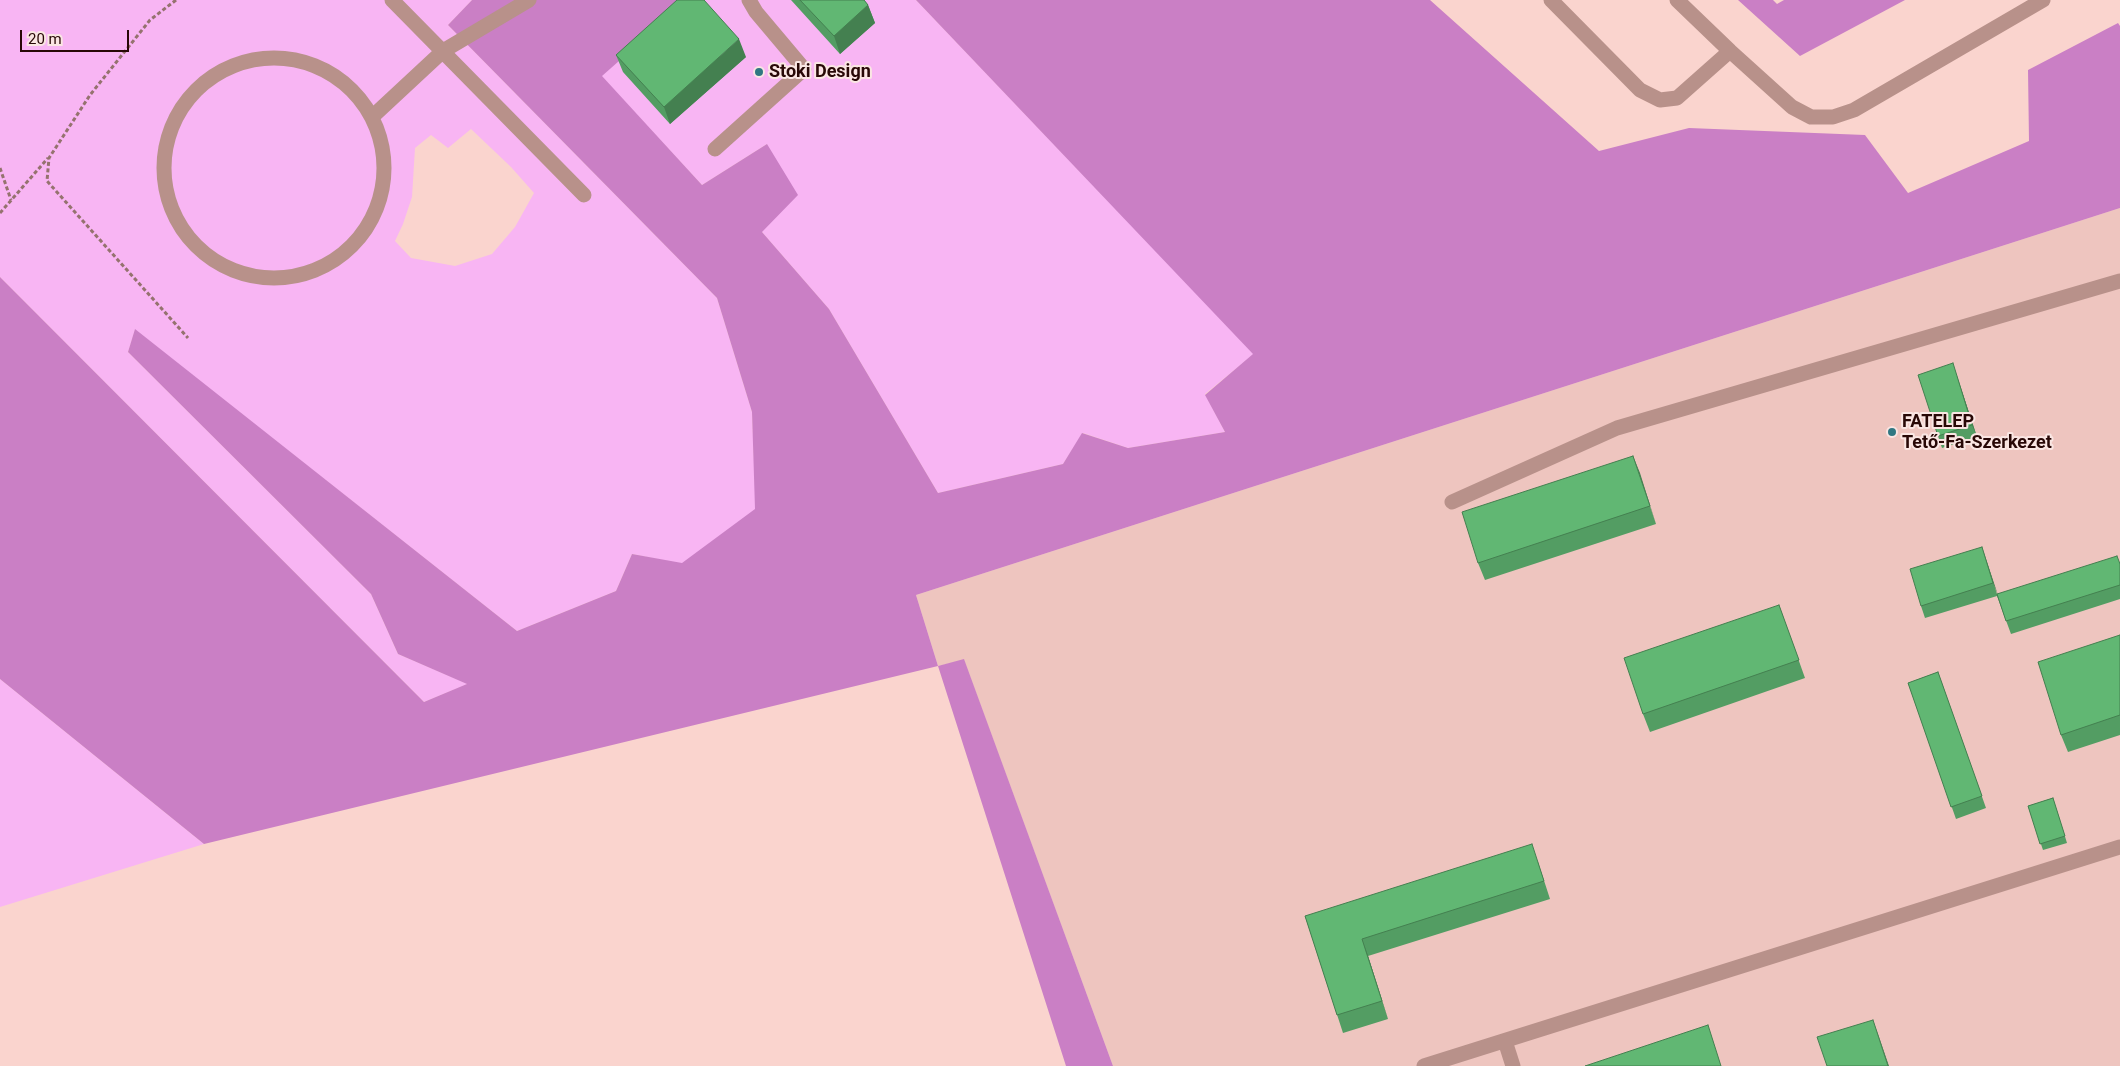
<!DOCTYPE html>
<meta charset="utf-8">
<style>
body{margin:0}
#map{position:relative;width:2120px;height:1066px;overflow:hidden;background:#fad4ce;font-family:Roboto,sans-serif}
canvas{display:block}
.scale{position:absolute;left:20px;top:30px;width:109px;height:22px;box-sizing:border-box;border:2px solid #280806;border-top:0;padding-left:6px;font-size:15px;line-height:18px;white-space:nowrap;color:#280806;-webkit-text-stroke:4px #fae6e3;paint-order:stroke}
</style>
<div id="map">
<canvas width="2120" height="1066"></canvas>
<div class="scale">20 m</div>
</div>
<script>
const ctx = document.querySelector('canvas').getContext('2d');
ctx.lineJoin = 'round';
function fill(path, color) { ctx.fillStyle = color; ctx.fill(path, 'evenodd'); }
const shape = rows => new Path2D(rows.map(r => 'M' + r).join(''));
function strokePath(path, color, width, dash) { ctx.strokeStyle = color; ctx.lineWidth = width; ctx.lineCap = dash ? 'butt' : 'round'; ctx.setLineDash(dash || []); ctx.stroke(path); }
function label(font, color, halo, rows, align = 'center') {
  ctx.font = font + ' Roboto,sans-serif'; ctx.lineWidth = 4; ctx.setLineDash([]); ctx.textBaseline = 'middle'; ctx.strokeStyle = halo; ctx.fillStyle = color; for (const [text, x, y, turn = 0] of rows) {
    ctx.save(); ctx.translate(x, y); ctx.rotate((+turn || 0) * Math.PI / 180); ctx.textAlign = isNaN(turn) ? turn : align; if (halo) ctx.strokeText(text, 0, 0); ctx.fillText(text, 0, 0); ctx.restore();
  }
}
fill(shape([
 [2120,208,2120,1066,1113,1066,964,660,938,666,916,595]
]), '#eec5bf');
fill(shape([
 [0,0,472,0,448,25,717,298,752,412,756,509,682,564,632,554,616,591,517,631,135,330,128,352,371,594,398,654,468,684,424,702,0,277],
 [471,129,511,167,534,193,515,227,492,254,455,266,411,258,395,241,403,224,412,197,415,148,431,135,448,148],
 [688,0,916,0,1254,354,1205,394,1225,432,1128,448,1083,433,1063,464,938,493,829,309,762,232,767,144,702,185,601,76],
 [0,679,204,844,0,907]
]), '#f8b5f3');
fill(shape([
 [472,0,688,0,602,76,702,185,767,144,798,195,762,232,829,309,938,493,1063,464,1082,433,1128,448,1225,432,1205,395,1253,354,916,0,1430,0,1599,151,1689,128,1865,135,1908,193,2029,141,2028,70,2118,23,2120,26,2120,208,916,595,938,666,964,659,1113,1066,1066,1066,938,666,204,844,0,679,0,277,424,702,467,684,398,654,371,594,128,352,135,329,517,631,616,591,632,554,682,563,755,509,752,412,717,298,448,25],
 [1738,0,1773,0,1777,4,1784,0,1905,0,1800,56]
]), '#ca7fc5');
strokePath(shape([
 [176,0,150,20,90,95,49,158,47,181,188,338],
 [0,168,11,200],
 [0,213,48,158]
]), '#95726e', 3, [4, 2.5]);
strokePath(shape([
 [392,0,584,195],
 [1551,0,1640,90,1660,100,1677,98,1730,51],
 [1677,0,1730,51,1792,107,1811,117,1833,117,1854,110,2043,0],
 '164 168a110 110 0 1 1 220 0a110 110 0 1 1-220 0Z',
 [372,117,443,51,529,0],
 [715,149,804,69,756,12,749,0],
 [1452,502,1617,428,2120,281],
 [1505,1041,1513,1066],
 [1424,1066,2120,847]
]), '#b8918a', 15);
fill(shape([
 [791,0,864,0,868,5,875,23,840,54],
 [616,55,746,57,670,124,623,72],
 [1957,376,1977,437,1942,448,1938,436],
 [1633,456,1656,524,1485,580,1478,563],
 [1982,547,1997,594,2120,563,2120,599,2011,634,1997,596,1925,618,1921,606],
 [1779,605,1805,678,1650,732,1643,714],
 [2120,635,2120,735,2068,752,2061,735],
 [1938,672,1986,808,1956,819,1908,683],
 [2053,798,2067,843,2043,850,2028,806],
 [1538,862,1550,899,1368,956,1388,1019,1343,1033,1305,916]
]), '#539d63');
fill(shape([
 [868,5,875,23,840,54,834,36],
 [739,39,746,57,670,124,664,107],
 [1953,363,1957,376,1977,437,1972,425],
 [1633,456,1640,473,1656,524,1650,506],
 [1982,547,1998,595,1993,583],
 [1362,939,1368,956,1388,1019,1382,1001],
 [1873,1020,1879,1037,1889,1066,1888,1066]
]), '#448050');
const building = shape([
 [677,0,704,0,739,39,664,107,616,55,677,0],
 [800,0,864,0,868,5,834,36,800,0],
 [1953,363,1972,425,1938,436,1918,375,1953,363],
 [1633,456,1650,506,1478,563,1462,512,1633,456],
 [1982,547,1993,583,1921,606,1910,569,1982,547],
 [2117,556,2120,564,2120,585,2006,621,1997,594,2117,556],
 [1779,605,1799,660,1643,714,1624,658,1779,605],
 [2120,635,2120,715,2061,735,2038,662,2120,635],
 [1938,672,1982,796,1951,807,1908,683,1938,672],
 [2053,798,2065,836,2040,844,2028,806,2053,798],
 [1532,844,1544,881,1362,939,1382,1001,1337,1015,1305,916,1532,844],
 [1873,1020,1888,1066,1827,1066,1817,1037,1873,1020],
 [1708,1025,1721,1066,1585,1066,1708,1025]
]);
fill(building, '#61b773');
strokePath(building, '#448050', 1);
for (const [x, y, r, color] of [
 [759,72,5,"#307782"],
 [1892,432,5,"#307782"]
]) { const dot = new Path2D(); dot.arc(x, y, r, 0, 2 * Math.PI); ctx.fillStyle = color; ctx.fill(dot); strokePath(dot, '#fae6e3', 2); }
label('bold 18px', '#280806', '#fae6e3', [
 ["Stoki Design",769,72],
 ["FATELEP",1902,422],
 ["Tető-Fa-Szerkezet",1902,443]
], 'left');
</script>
